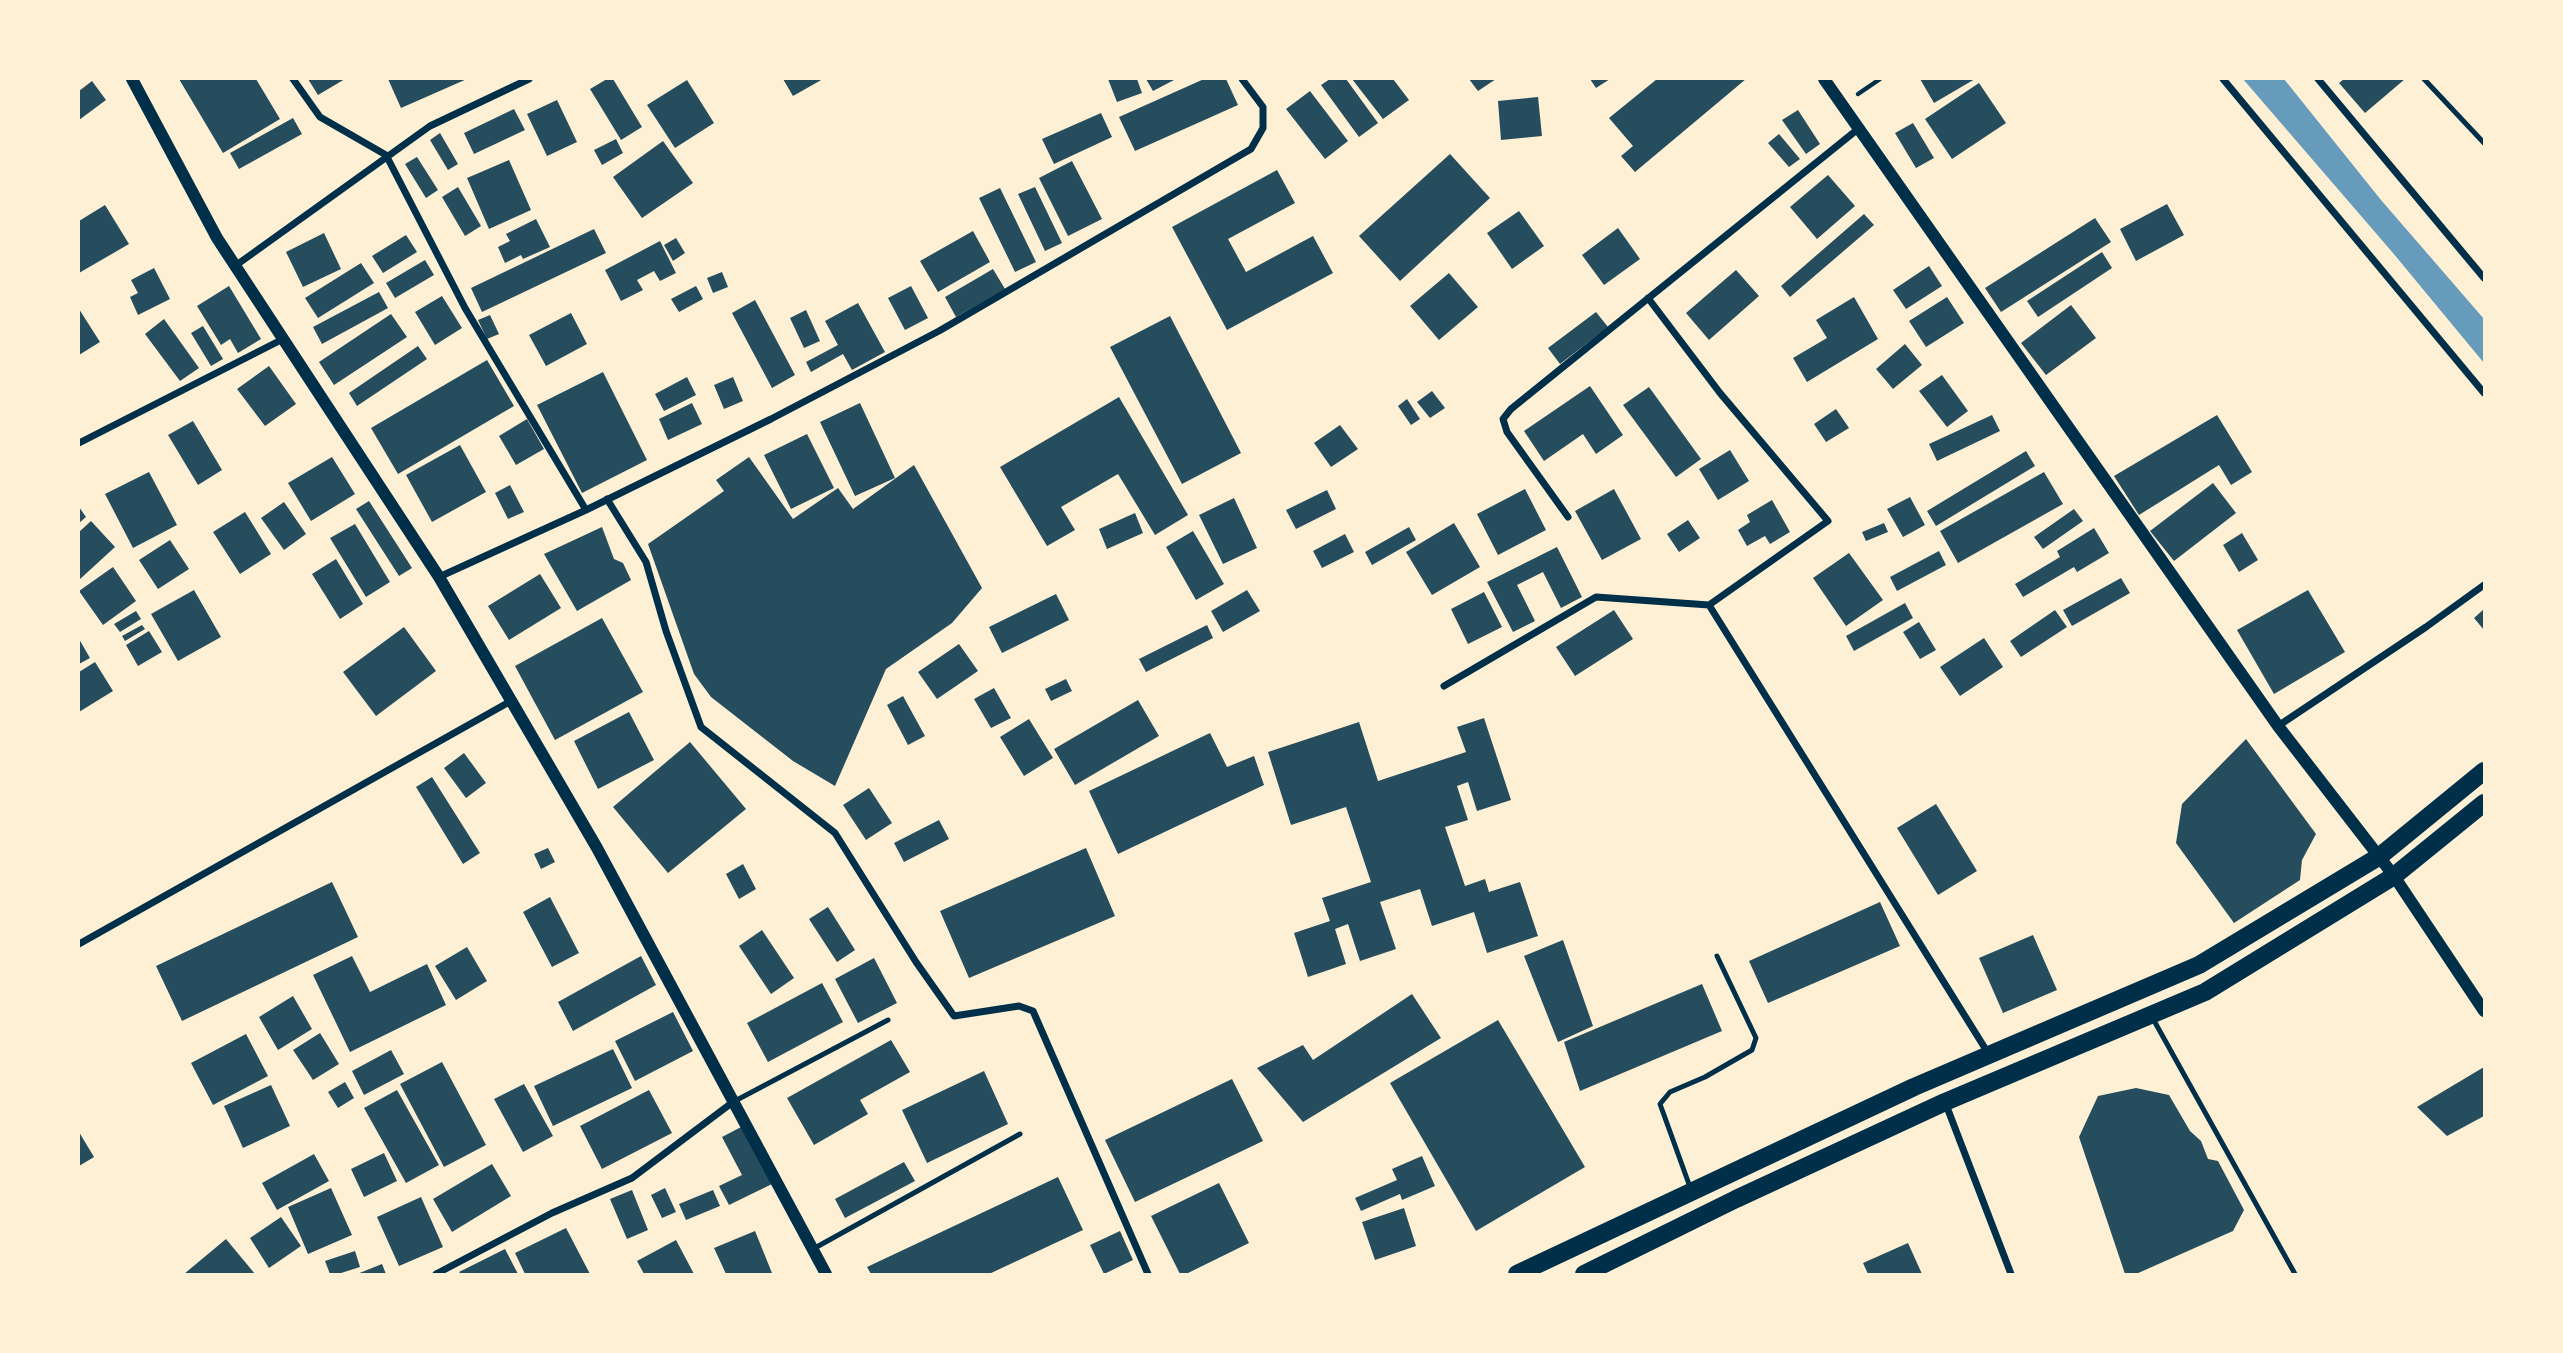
<!DOCTYPE html>
<style>
body{margin:0}
#map{position:relative;width:2563px;height:1353px;overflow:hidden;background:#fdf0d5;font-family:Mulish,sans-serif}
canvas{display:block}
.frame{position:absolute;inset:0;border:80px solid #fdf0d5;pointer-events:none}
</style>
<div id="map">
<canvas width="2563" height="1353"></canvas>
<div class="frame"></div>
</div>
<script>
const ctx = document.querySelector('canvas').getContext('2d');
ctx.lineJoin = 'round';
function fill(path, color) { ctx.fillStyle = color; ctx.fill(path, 'evenodd'); }
const shape = rows => new Path2D(rows.map(r => 'M' + r).join(''));
function strokePath(path, color, width, dash) { ctx.strokeStyle = color; ctx.lineWidth = width; ctx.lineCap = dash ? 'butt' : 'round'; ctx.setLineDash(dash || []); ctx.stroke(path); }
fill(shape([
 [2243,79,2284,79,2381,200,2484,319,2484,363,2393,253]
]), '#669bbc');
fill(shape([
 [179,79,256,79,280,119,223,153],
 [308,79,345,79,318,95],
 [388,79,467,79,401,108],
 [607,79,613,79,642,127,621,140,590,89],
 [783,79,823,79,793,96],
 [1108,79,1137,79,1142,93,1117,102],
 [1146,79,1176,79,1153,91],
 [1204,79,1226,79,1238,105,1135,151,1119,117],
 [1330,79,1346,79,1378,123,1359,137,1321,85],
 [1352,79,1393,79,1409,100,1383,119],
 [1469,79,1496,79,1478,91],
 [1590,79,1610,79,1596,88],
 [1657,79,1746,79,1635,172,1621,156,1633,146,1609,118],
 [1920,79,1975,79,1934,103],
 [2344,79,2405,79,2365,113,2339,83],
 [687,80,714,123,675,148,647,105],
 [92,81,106,100,79,120,79,91],
 [1979,83,2006,123,1952,159,1925,119],
 [1310,91,1348,141,1325,159,1286,109],
 [1538,97,1542,136,1501,140,1498,101],
 [557,100,577,142,547,156,527,114],
 [514,109,525,130,474,154,464,133],
 [1798,110,1820,144,1806,154,1782,120],
 [1101,113,1112,137,1054,164,1042,139],
 [293,118,302,134,239,169,230,153],
 [1913,123,1934,158,1916,168,1895,133],
 [440,133,458,164,448,170,430,140],
 [1779,134,1800,159,1789,167,1768,143],
 [616,139,623,153,602,165,594,150],
 [663,141,693,183,642,218,613,177],
 [1450,154,1490,198,1400,281,1359,236],
 [417,157,438,190,426,198,405,164],
 [509,160,531,210,489,229,467,178],
 [1072,161,1102,219,1068,236,1039,178],
 [1277,170,1295,203,1228,239,1246,272,1313,236,1333,273,1227,330,1172,227],
 [1828,175,1855,206,1817,239,1790,207],
 [458,187,481,226,465,236,442,197],
 [1035,187,1062,243,1045,251,1018,194],
 [1000,188,1036,262,1015,272,979,198],
 [2167,204,2184,235,2136,261,2120,229],
 [105,205,129,244,79,273,79,221],
 [1519,211,1544,246,1512,269,1487,233],
 [1864,214,1874,225,1790,297,1781,286],
 [2095,218,2111,242,2001,312,1985,288],
 [536,219,550,247,523,259,521,255,505,263,498,247,510,241,506,234],
 [1618,228,1640,259,1604,285,1582,255],
 [594,229,606,253,482,312,471,288],
 [973,231,990,262,938,292,920,261],
 [324,233,341,269,303,287,286,252],
 [406,235,417,252,383,273,372,256],
 [676,238,685,253,673,261,664,245],
 [660,241,676,273,660,281,654,271,637,280,643,290,621,301,605,270],
 [2102,252,2112,268,2038,317,2027,301],
 [425,260,434,275,395,298,386,283],
 [361,263,374,283,318,318,305,298],
 [1929,266,1942,286,1906,309,1893,290],
 [154,268,170,299,138,315,130,297,138,293,131,280],
 [993,269,1005,289,956,317,945,297],
 [1736,270,1759,296,1709,340,1686,313],
 [722,272,728,287,713,293,707,278],
 [1449,273,1478,307,1439,340,1410,306],
 [229,286,261,339,238,353,230,339,221,345,197,306],
 [696,286,703,299,679,312,671,299],
 [911,286,928,318,905,330,888,298],
 [379,292,388,308,322,344,313,327],
 [442,296,462,328,435,345,415,312],
 [1854,297,1878,339,1807,382,1793,358,1827,338,1816,320],
 [1947,297,1964,323,1926,347,1909,321],
 [755,300,795,375,772,388,732,313],
 [858,303,885,352,852,370,843,354,811,372,806,362,838,345,825,321],
 [2071,305,2096,338,2046,375,2021,343],
 [79,309,100,342,79,355],
 [806,310,820,341,804,348,790,318],
 [1596,312,1608,327,1560,364,1548,348],
 [571,313,587,344,546,366,529,335],
 [391,314,407,337,334,385,319,362],
 [490,315,499,334,487,339,478,320],
 [1170,316,1241,453,1182,484,1110,347],
 [164,319,199,368,180,381,145,334],
 [203,326,223,359,211,366,191,333],
 [1905,344,1922,365,1893,389,1876,369],
 [418,346,427,359,357,406,349,393],
 [487,360,514,406,398,474,371,428],
 [269,366,296,404,265,426,237,389],
 [603,372,647,460,582,493,537,405],
 [1942,375,1968,411,1947,427,1919,391],
 [687,377,696,395,664,411,655,394],
 [733,377,743,401,724,409,714,385],
 [1590,386,1623,435,1596,454,1583,434,1544,461,1524,431],
 [1649,387,1701,459,1676,477,1623,405],
 [1432,391,1445,408,1430,418,1417,402],
 [1119,397,1188,515,1155,535,1118,474,1061,507,1075,530,1047,546,1000,467],
 [1407,399,1420,419,1411,425,1398,406],
 [692,403,702,424,668,440,659,419],
 [860,403,895,478,855,496,820,422],
 [1836,409,1849,428,1826,442,1814,424],
 [1992,415,2000,431,1937,461,1929,444],
 [2217,415,2252,472,2231,485,2219,465,2139,515,2114,476],
 [527,419,544,449,516,465,499,436],
 [193,421,222,470,198,485,168,435],
 [1340,425,1358,449,1331,467,1314,443],
 [807,434,834,488,791,509,764,455],
 [460,445,486,492,432,522,406,475],
 [1730,450,1749,481,1718,500,1699,469],
 [2026,451,2035,466,1936,526,1927,511],
 [332,457,355,494,311,521,288,483],
 [749,457,793,519,838,488,853,509,914,465,982,588,952,623,886,669,835,786,793,761,711,697,694,674,648,544,724,491,716,480],
 [149,472,177,525,133,548,105,494],
 [2044,472,2063,504,1958,563,1940,531],
 [2213,483,2236,513,2174,561,2150,531],
 [510,485,524,512,508,519,495,493],
 [1525,489,1546,530,1498,555,1477,514],
 [1614,489,1641,539,1602,560,1575,511],
 [1327,490,1336,509,1296,529,1286,510],
 [1910,497,1925,525,1903,537,1887,509],
 [1234,498,1257,548,1223,564,1199,515],
 [1772,500,1790,532,1770,544,1765,536,1747,546,1738,530,1750,522,1747,515],
 [369,501,412,568,399,576,356,509],
 [284,502,306,534,284,550,261,518],
 [79,507,86,517,79,523],
 [2074,509,2083,521,2043,549,2034,537],
 [245,512,271,554,240,574,213,532],
 [1135,513,1143,533,1107,549,1099,529],
 [1688,520,1700,538,1679,552,1667,534],
 [91,521,115,547,79,580,79,532],
 [1454,523,1480,567,1432,595,1406,552],
 [1884,523,1888,532,1866,541,1862,532],
 [355,524,390,582,366,597,330,538],
 [602,527,614,559,623,563,631,580,577,611,544,554],
 [1409,527,1416,540,1372,565,1365,552],
 [2094,528,2109,553,2077,572,2074,567,2023,597,2015,584,2060,557,2057,551],
 [1193,531,1224,584,1196,600,1166,547],
 [2242,533,2258,560,2239,572,2223,545],
 [1345,534,1354,552,1322,568,1313,551],
 [170,540,189,569,158,589,139,560],
 [1557,547,1582,597,1561,608,1543,572,1517,585,1535,621,1513,632,1487,582],
 [1939,551,1946,565,1897,591,1890,577],
 [1849,553,1883,600,1846,626,1813,578],
 [336,559,363,604,340,619,312,574],
 [113,567,136,601,103,625,79,591],
 [540,574,561,608,509,640,488,606],
 [2121,578,2130,593,2072,626,2063,610],
 [194,590,221,637,178,661,151,614],
 [1247,590,1260,611,1223,632,1211,611],
 [2308,590,2345,652,2274,694,2237,630],
 [1484,592,1502,627,1468,644,1451,609],
 [1056,594,1069,620,1002,653,989,627],
 [1905,603,1913,618,1854,651,1846,636],
 [2484,609,2484,630,2474,618],
 [1614,610,1633,639,1575,676,1556,647],
 [2055,610,2067,627,2021,657,2010,641],
 [136,611,141,619,120,632,114,624],
 [602,618,643,692,555,740,515,666],
 [1919,622,1936,650,1920,659,1903,632],
 [142,625,145,629,125,641,122,636],
 [1207,625,1213,638,1146,672,1139,659],
 [404,627,436,671,376,716,343,672],
 [149,631,162,652,138,666,126,645],
 [1984,638,2003,667,1960,696,1940,667],
 [79,639,90,658,79,664],
 [959,644,978,671,937,699,918,672],
 [95,662,113,691,79,712,79,672],
 [1066,679,1072,691,1051,701,1045,689],
 [994,688,1011,718,991,728,974,699],
 [903,696,925,736,908,745,887,705],
 [1138,700,1159,736,1075,785,1054,749],
 [629,712,654,760,598,789,574,741],
 [1484,718,1511,800,1477,811,1468,782,1457,786,1468,820,1445,827,1465,886,1485,879,1489,892,1520,882,1538,936,1487,953,1474,912,1432,926,1420,889,1380,902,1396,949,1360,961,1348,924,1335,929,1346,964,1308,977,1294,933,1330,921,1322,898,1371,882,1346,807,1291,825,1268,752,1359,722,1378,781,1466,752,1457,727],
 [1029,719,1053,758,1024,776,1000,737],
 [1210,733,1227,767,1254,756,1264,785,1118,854,1089,791],
 [2246,739,2316,834,2302,860,2300,880,2234,923,2176,843,2182,804],
 [690,742,746,809,668,873,613,807],
 [464,753,486,783,466,798,444,768],
 [432,777,480,853,463,864,416,787],
 [869,788,892,823,866,840,843,805],
 [1936,804,1977,871,1938,895,1897,828],
 [939,820,949,839,904,862,894,843],
 [548,848,555,862,541,869,534,854],
 [1086,848,1115,916,969,978,940,911],
 [743,864,756,889,739,899,726,874],
 [332,882,358,937,182,1021,156,966],
 [550,897,579,953,552,967,523,912],
 [1880,902,1900,946,1768,1003,1749,961],
 [828,907,855,950,837,962,809,919],
 [762,930,794,978,771,994,739,946],
 [2033,935,2057,990,2003,1013,1979,958],
 [1563,940,1593,1026,1558,1042,1524,956],
 [467,947,487,981,456,1000,435,966],
 [352,956,370,992,427,964,446,1005,350,1052,313,975],
 [641,956,656,985,573,1031,558,1002],
 [874,958,897,1003,858,1023,835,979],
 [822,983,843,1022,768,1062,747,1023],
 [1702,984,1722,1031,1580,1091,1564,1042],
 [1412,994,1441,1038,1303,1122,1257,1068,1303,1045,1313,1060],
 [293,996,312,1029,278,1050,259,1017],
 [673,1012,693,1051,635,1081,615,1041],
 [1498,1020,1585,1167,1476,1231,1390,1083],
 [320,1033,339,1064,313,1080,293,1050],
 [246,1034,268,1076,213,1105,191,1063],
 [891,1040,910,1072,860,1100,868,1114,814,1145,787,1098],
 [613,1049,632,1088,553,1126,534,1086],
 [391,1050,404,1074,364,1095,352,1071],
 [442,1062,486,1145,444,1167,400,1084],
 [2484,1067,2484,1116,2447,1136,2417,1107],
 [984,1071,1008,1124,927,1163,902,1110],
 [1232,1079,1263,1141,1135,1202,1105,1140],
 [345,1082,354,1098,338,1108,328,1092],
 [524,1084,553,1136,523,1152,494,1099],
 [271,1085,290,1126,243,1148,224,1106],
 [2136,1088,2169,1095,2190,1131,2201,1141,2208,1159,2218,1161,2244,1210,2233,1231,2136,1274,2125,1274,2079,1137,2098,1096],
 [397,1090,439,1165,406,1183,364,1108],
 [649,1090,672,1133,602,1169,580,1126],
 [743,1126,772,1184,729,1205,719,1186,742,1175,722,1137],
 [79,1132,94,1157,79,1166],
 [384,1153,397,1181,364,1197,351,1169],
 [314,1154,329,1181,277,1210,262,1183],
 [1422,1156,1435,1186,1402,1200,1400,1194,1361,1211,1355,1198,1397,1180,1392,1169],
 [904,1162,915,1181,845,1218,835,1199],
 [492,1164,511,1196,452,1232,433,1199],
 [1058,1177,1083,1230,989,1274,871,1274,867,1267],
 [1219,1183,1249,1243,1186,1274,1180,1274,1151,1216],
 [331,1188,352,1235,308,1254,288,1207],
 [665,1188,676,1212,662,1218,651,1195],
 [632,1190,648,1230,627,1239,610,1199],
 [713,1190,720,1206,686,1220,679,1204],
 [421,1197,443,1247,399,1266,377,1217],
 [1404,1208,1416,1246,1375,1260,1362,1222],
 [281,1217,301,1246,269,1268,250,1238],
 [566,1228,590,1274,525,1274,515,1253],
 [755,1231,772,1273,726,1274,714,1248],
 [1120,1231,1133,1260,1104,1274,1090,1245],
 [226,1239,255,1274,184,1274],
 [676,1240,694,1274,644,1274,637,1261],
 [1908,1243,1922,1274,1868,1274,1863,1263],
 [505,1249,518,1274,461,1274,459,1272],
 [355,1251,360,1267,338,1274,330,1274,325,1261],
 [382,1264,386,1274,357,1274]
]), '#264d5e');
strokePath(shape([
 [1858,94,1880,79]
]), '#003049', 4.5);
strokePath(shape([
 [2424,79,2484,143],
 [2152,1017,2295,1274],
 [733,1102,888,1020],
 [1690,1187,1660,1104,1670,1092,1705,1077,1752,1050,1756,1038,1717,956],
 [813,1249,1020,1134]
]), '#003049', 5);
strokePath(shape([
 [293,79,320,117,386,155,465,308,586,510],
 [2223,79,2484,393],
 [2318,79,2484,278],
 [235,266,430,126,529,79],
 [79,443,283,339],
 [607,499,646,562,666,631,701,727,835,833,916,962,954,1016,1019,1006,1033,1011,1148,1274],
 [1568,517,1507,432,1503,419,1511,409,1858,129],
 [439,577,586,510,771,419,939,331,1251,149,1263,128,1263,107,1242,79],
 [1709,605,1988,1053],
 [1444,686,1596,597,1709,605,1828,521,1720,393,1648,298],
 [2278,726,2426,627,2484,585],
 [79,944,511,701],
 [1945,1102,2011,1274],
 [436,1274,552,1213,632,1178,733,1102]
]), '#003049', 7);
strokePath(shape([
 [132,79,217,238,439,577,597,848,826,1274],
 [1824,79,2278,726,2394,876,2484,1011]
]), '#003049', 12);
strokePath(shape([
 [1517,1274,1914,1087,2199,965,2380,856,2484,771],
 [1584,1274,1736,1199,1945,1102,2205,992,2394,876,2484,803]
]), '#003049', 18);
</script>
